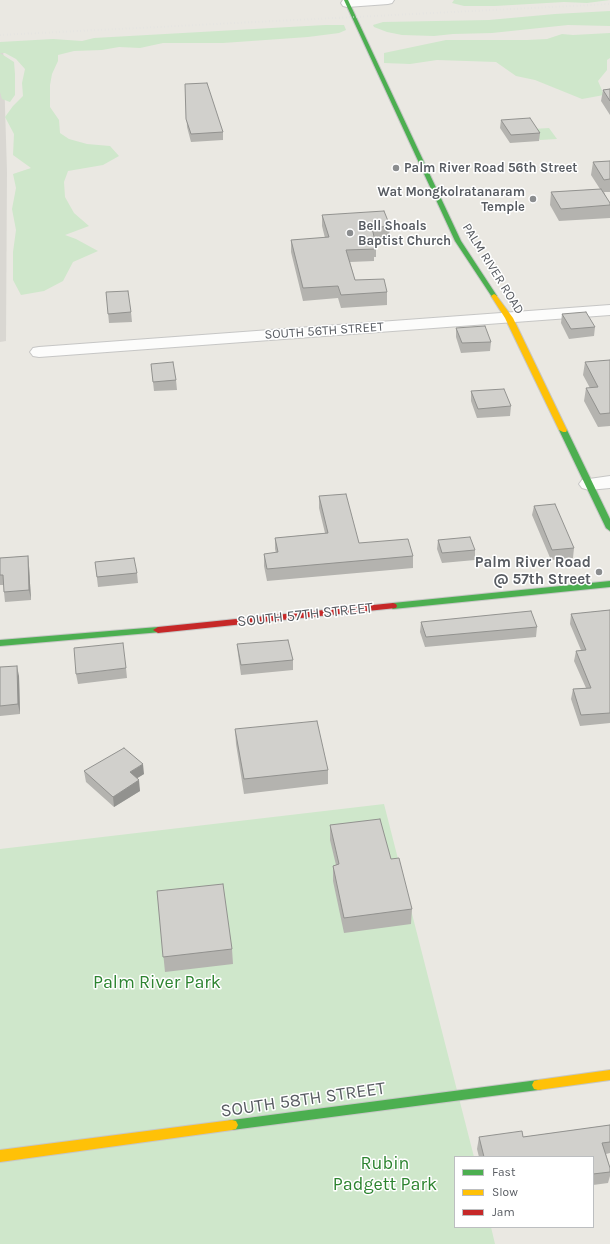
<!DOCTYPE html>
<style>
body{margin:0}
#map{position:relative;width:610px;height:1244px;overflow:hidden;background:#eae8e2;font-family:Karla,sans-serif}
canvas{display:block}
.legend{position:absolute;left:454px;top:1156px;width:140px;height:72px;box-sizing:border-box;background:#fff;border:1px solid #bcbec0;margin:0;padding:5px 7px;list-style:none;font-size:12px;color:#585c62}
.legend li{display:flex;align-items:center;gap:8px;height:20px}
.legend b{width:20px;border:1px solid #bcbec0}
</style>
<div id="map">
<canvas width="610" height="1244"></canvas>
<ul class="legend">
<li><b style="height:5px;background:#4caf50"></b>Fast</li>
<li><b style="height:5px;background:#ffc107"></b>Slow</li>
<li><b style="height:5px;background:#c62828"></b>Jam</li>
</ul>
</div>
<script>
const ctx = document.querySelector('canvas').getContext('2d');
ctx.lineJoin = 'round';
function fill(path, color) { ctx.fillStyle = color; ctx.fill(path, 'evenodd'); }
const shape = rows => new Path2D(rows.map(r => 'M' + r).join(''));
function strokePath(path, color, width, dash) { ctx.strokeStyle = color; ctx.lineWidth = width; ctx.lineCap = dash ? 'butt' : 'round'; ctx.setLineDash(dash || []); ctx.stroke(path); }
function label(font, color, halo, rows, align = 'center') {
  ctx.font = font + ' Karla,sans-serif'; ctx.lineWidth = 3; ctx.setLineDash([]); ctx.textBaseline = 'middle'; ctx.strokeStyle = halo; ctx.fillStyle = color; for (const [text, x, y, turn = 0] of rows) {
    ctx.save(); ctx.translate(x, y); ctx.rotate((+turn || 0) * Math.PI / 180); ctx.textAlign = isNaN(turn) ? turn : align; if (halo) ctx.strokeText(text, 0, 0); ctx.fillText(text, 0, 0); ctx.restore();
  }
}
fill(shape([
 [0,42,3,42,7,172,6,341,0,342]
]), '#d9d7d2');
fill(shape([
 [454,0,610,0,587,3,564,2,495,6,464,6,452,3],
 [610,11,610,26,568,25,492,33,453,34,434,36,402,35,387,32,374,27,373,25,383,22,489,20,555,14],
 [325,25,344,25,346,30,339,33,308,37,223,43,163,43,140,48,119,47,102,50,74,51,58,55,58,61,52,74,50,85,50,107,59,120,60,133,69,139,87,144,110,146,119,156,103,165,68,171,64,182,65,197,74,213,89,226,65,235,76,239,98,251,73,262,63,281,44,291,21,295,13,280,13,252,16,230,12,209,16,188,13,174,31,168,13,155,14,134,5,117,13,106,23,96,22,83,25,69,16,59,5,53,0,53,14,62,15,74,15,95,10,102,2,99,0,92,0,42,53,39,82,41,94,38],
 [610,33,610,58,607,60,607,70,598,81,604,95,582,99,535,80,516,76,496,62,437,60,410,64,384,63,384,53,446,40,527,40,547,39,562,34,573,35],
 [549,128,557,139,540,140,533,129],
 [384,804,474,1157,455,1157,455,1227,491,1227,495,1244,0,1244,0,849]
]), '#cfe7cb');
const street = shape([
 [343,0,394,0,392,3,388,4,347,7,343,6,341,3,343,0],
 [610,305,610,315,39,357,33,356,30,352,33,348,39,347,610,305],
 [610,476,610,488,589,490,582,488,579,484,582,480,610,476]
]);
const fast = shape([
 [344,0,348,0,461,241,497,296,496,297,492,297,455,241,344,0],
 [560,428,563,428,567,430,610,519,610,531,606,528,559,430,560,428],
 [610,581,610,587,393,609,389,606,393,603,610,581],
 [158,627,161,628,163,630,161,632,0,646,0,640,158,627],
 [538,1080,542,1081,544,1085,542,1089,538,1090,232,1130,228,1129,226,1125,228,1121,232,1120,538,1080]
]);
const slow = shape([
 [494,294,496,295,513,318,567,430,566,432,563,432,559,430,505,318,491,296,494,294],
 [610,1070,610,1080,538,1090,534,1089,532,1085,534,1081,538,1080,610,1070],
 [232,1120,236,1121,238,1125,236,1129,232,1130,0,1162,0,1150,232,1120]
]);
const jam = shape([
 [393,603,396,604,397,606,396,608,158,633,153,630,158,627,393,603]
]);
strokePath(street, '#c6c6c5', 2);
strokePath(fast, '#c7c7c6', 2);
strokePath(slow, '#c7c7c6', 2);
strokePath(jam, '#c7c7c6', 2);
fill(street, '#fcfcfb');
fill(fast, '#4caf50');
fill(slow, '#ffc107');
fill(jam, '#c62828');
strokePath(shape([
 [0,35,610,4]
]), '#e2e2e1', 2, [0.5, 3]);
fill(shape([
 [185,84,223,132,223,140,191,142,187,127],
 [610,89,610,115,601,101,603,90],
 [501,120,540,133,539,141,510,143,500,128],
 [610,161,610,192,604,192,610,205,610,218,559,221,550,205,551,192,600,189,591,175,593,162],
 [322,215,390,226,389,238,375,239,376,245,376,257,374,257,374,261,350,262,355,280,387,292,387,305,341,308,338,298,303,301,291,252,291,240,325,238,322,226],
 [106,292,131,312,132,322,109,323],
 [562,314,595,327,594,336,569,339,561,323],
 [456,328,491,342,490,351,461,353,456,337],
 [610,360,610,426,598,427,584,401,586,388,590,388,583,375,585,362],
 [151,364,176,380,177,390,154,391],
 [471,391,511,406,510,416,477,418,471,401],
 [319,496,359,543,413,556,413,568,267,581,264,566,264,554,276,553,275,549,275,538,325,533,319,508],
 [534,506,574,548,573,558,551,560,532,515],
 [438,540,475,550,475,560,442,563,437,549],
 [28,556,29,566,31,600,5,602,4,592,4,585,0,585,0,558],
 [95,562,137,573,138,583,98,587],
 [610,610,610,723,580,726,571,699,573,689,586,688,574,661,576,651,581,650,570,624,571,614],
 [421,622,537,627,536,637,491,641,425,647,420,632],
 [237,644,293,660,293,670,241,675,238,654],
 [0,667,19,676,20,714,0,716],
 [126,668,127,678,78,684,76,674],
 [235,729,328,770,328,784,244,794,236,744],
 [84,771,144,774,137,778,140,791,114,807,86,782],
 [330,825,391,859,412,909,411,924,344,933,333,881,333,866,336,865,330,840],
 [157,891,232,949,233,964,165,972],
 [610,1125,610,1153,606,1154,610,1168,610,1176,608,1183,593,1185,593,1157,479,1157,477,1149,479,1137,523,1137]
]), '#b4b3af');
fill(shape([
 [28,556,29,566,31,600,29,590],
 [17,666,19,676,20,714,18,704],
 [143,764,144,774,131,782,130,772],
 [139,780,140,791,114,807,113,797]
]), '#92928f');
const building = shape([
 [207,83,223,132,191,134,186,119,185,84,207,83],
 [610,89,610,101,603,90,610,89],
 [530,118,540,133,511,135,501,120,530,118],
 [610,161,610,179,604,180,593,162,610,161],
 [601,189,610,203,610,205,561,209,551,192,601,189],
 [384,211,390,226,372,228,376,245,374,245,375,249,346,250,355,280,384,279,387,292,341,295,338,286,303,288,291,240,329,237,322,215,384,211],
 [128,291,131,312,108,314,106,292,128,291],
 [586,312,595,327,571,329,562,314,586,312],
 [485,326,491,342,462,343,456,328,485,326],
 [610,360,610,413,600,414,586,388,598,387,585,362,610,360],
 [173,362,176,380,153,382,151,364,173,362],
 [504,389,511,406,478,409,471,391,504,389],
 [346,494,359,543,408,539,413,556,267,569,264,554,278,552,275,538,328,533,319,496,346,494],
 [555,504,574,548,552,550,534,506,555,504],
 [470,537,475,550,442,553,438,540,470,537],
 [28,556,29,590,4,592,3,575,0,575,0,558,28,556],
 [134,558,137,573,97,577,95,562,134,558],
 [610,610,610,713,581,715,573,689,591,688,576,651,586,650,571,614,610,610],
 [531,611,537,627,492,631,426,637,421,622,531,611],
 [288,640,293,660,241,665,237,644,288,640],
 [123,643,126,668,76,674,74,648,123,643],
 [17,666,18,704,0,706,0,667,17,666],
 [317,721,328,770,244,779,235,729,317,721],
 [124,748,143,764,130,772,139,780,113,797,84,771,124,748],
 [380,819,391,859,399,858,412,909,344,918,333,866,339,864,330,825,380,819],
 [223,884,232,949,163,957,157,891,223,884],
 [610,1125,610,1142,602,1143,610,1168,610,1172,593,1174,593,1157,484,1157,479,1137,522,1131,523,1137,610,1125]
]);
fill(building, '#d1d0cc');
strokePath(building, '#92928f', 1);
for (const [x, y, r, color] of [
 [396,168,4,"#8b8d8f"],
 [533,199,4,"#8b8d8f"],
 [350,233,4,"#8b8d8f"],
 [599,572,4,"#8b8d8f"]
]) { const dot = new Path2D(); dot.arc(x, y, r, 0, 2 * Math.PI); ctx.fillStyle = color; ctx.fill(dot); strokePath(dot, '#fff', 1.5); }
label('bold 13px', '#585c62', '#fff', [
 ["Palm River Road 56th Street",404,168],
 ["Wat Mongkolratanaram",525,192,"right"],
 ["Temple",525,207,"right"],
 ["Bell Shoals",358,226],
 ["Baptist Church",358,241]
], 'left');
label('13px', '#585c62', '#fff', [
 ["PALM RIVER ROAD",493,269,58],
 ["SOUTH 56TH STREET",324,331,-4]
]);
label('bold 15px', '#585c62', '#fff', [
 ["Palm River Road",591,563],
 ["@ 57th Street",591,580]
], 'right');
label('15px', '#585c62', '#fff', [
 ["SOUTH 57TH STREET",305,615,-6]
]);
label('18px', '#2d8430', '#fff', [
 ["Palm River Park",157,983],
 ["Rubin",385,1164],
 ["Padgett Park",385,1185]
]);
label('18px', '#585c62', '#fff', [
 ["SOUTH 58TH STREET",303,1100,-8]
]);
</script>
